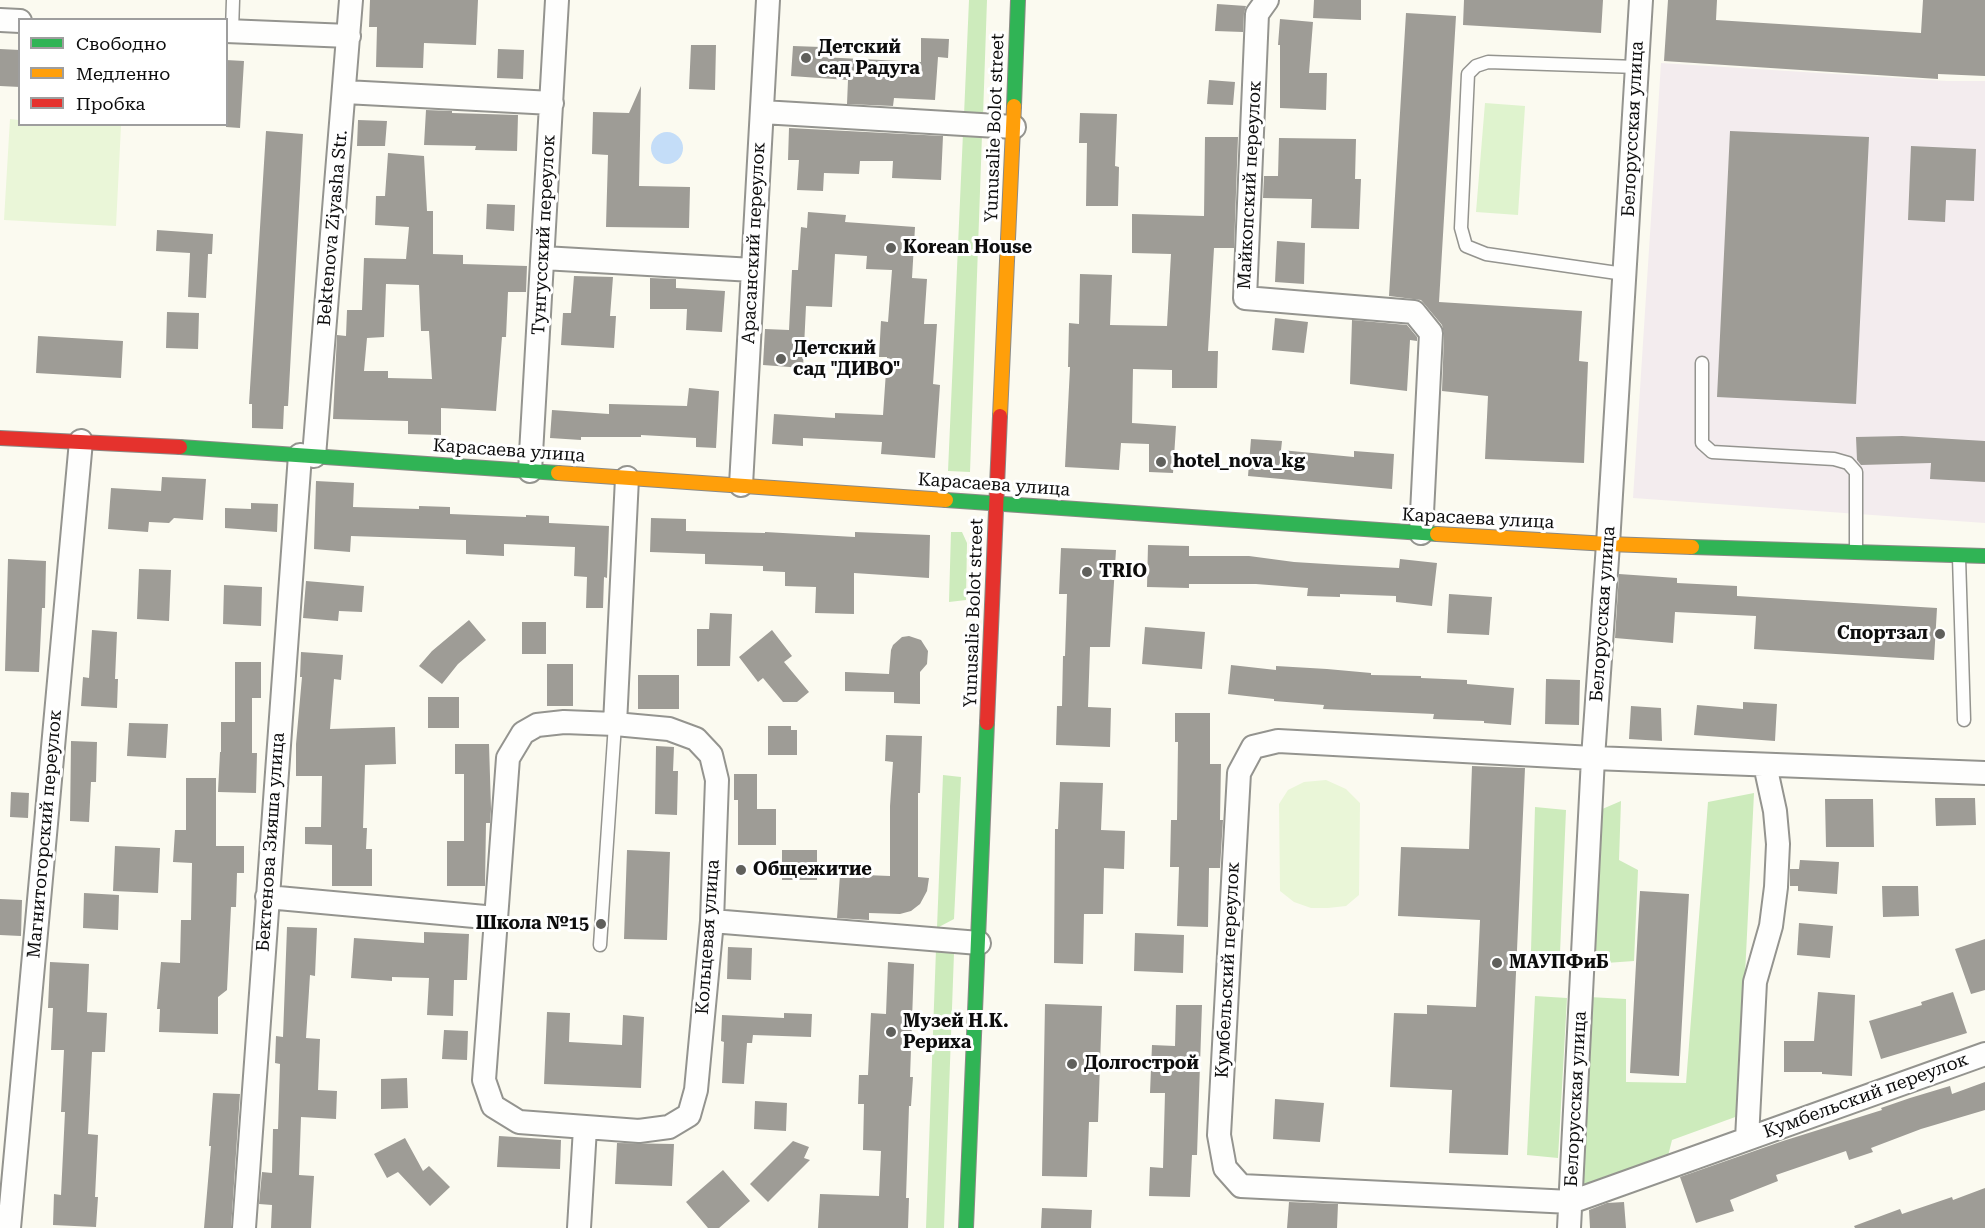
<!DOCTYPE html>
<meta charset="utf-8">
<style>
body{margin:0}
#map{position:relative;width:1985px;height:1228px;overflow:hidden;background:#fbfaf0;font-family:"Roboto Serif",serif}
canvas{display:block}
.legend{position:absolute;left:18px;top:18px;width:210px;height:108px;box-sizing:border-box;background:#fff;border:2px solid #9e9e9e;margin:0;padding:8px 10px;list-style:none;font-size:18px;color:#0d0d0d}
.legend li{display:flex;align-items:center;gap:12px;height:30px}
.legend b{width:30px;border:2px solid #9e9e9e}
</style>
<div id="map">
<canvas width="1985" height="1228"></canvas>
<ul class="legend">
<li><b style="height:8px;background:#30b455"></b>Свободно</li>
<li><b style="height:8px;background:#ff9f0a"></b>Медленно</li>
<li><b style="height:8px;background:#e5322d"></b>Пробка</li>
</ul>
</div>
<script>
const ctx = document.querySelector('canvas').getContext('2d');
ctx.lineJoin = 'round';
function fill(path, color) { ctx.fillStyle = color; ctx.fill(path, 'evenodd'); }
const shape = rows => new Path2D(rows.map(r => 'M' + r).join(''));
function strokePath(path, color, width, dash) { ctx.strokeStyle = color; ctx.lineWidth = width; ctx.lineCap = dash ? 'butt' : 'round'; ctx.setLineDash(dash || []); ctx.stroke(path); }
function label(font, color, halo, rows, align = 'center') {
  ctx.font = font + ' "Roboto Serif",serif'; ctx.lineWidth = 6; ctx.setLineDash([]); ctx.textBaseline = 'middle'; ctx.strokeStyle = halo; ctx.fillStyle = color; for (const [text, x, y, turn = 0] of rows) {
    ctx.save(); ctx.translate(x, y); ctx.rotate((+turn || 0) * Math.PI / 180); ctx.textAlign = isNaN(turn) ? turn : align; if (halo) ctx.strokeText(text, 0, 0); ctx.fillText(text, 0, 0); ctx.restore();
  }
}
fill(shape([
 [1661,63,1947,81,1985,81,1985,523,1633,498]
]), '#f3ecee');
fill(shape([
 [1485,103,1525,106,1518,215,1476,212]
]), '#dff3ce');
fill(shape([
 [969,0,987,0,983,116,964,115],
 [963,133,982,135,970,472,948,471],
 [951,532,962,532,967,543,966,600,949,602],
 [943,775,961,777,954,919,937,928],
 [1754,793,1738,1116,1672,1140,1668,1156,1580,1189,1589,997,1626,999,1626,1082,1686,1083,1708,802],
 [1621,801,1619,860,1638,870,1634,961,1592,964,1600,810],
 [1535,807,1566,810,1560,953,1531,951],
 [936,949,954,953,944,1228,926,1228],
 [1535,996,1567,998,1558,1158,1527,1155]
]), '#cdebbc');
fill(shape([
 [10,119,19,120,20,124,121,126,116,226,4,220],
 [1326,780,1346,789,1360,803,1359,895,1346,906,1328,908,1311,908,1294,902,1280,891,1279,804,1288,790,1304,782]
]), '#eaf6d8');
fill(shape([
 '651 148a16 16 0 1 1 32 0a16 16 0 1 1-32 0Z'
]), '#c4ddf8');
fill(shape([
 [370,0,478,0,476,45,424,43,423,68,376,67,377,27,369,27],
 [1314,0,1361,0,1361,20,1313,18],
 [1464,0,1603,0,1601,33,1463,25],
 [1668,0,1717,0,1716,20,1921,33,1923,0,1985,0,1985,76,1938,74,1938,79,1664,61],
 [1217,4,1246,6,1244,13,1243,32,1215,31],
 [1406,13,1456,16,1439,302,1582,311,1579,361,1588,362,1584,463,1485,459,1488,396,1442,391,1444,334,1442,325,1421,300,1389,296],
 [1280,19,1313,22,1309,73,1327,73,1326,110,1280,108,1280,45,1278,45],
 [921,38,949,39,948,58,938,57,935,100,894,98,893,106,847,104,848,80,791,76,793,46,821,47,821,57,921,62],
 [691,45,716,45,715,90,689,89],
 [0,49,20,50,20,87,0,86],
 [498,49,524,50,523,79,497,78],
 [226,60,244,61,240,128,226,127],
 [1209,80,1235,82,1233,105,1207,104],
 [641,86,639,186,690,187,689,228,606,227,608,155,592,154,593,112,629,113],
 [426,110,452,111,452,113,518,115,517,151,475,150,476,146,424,145],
 [1080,113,1117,114,1115,166,1119,167,1118,206,1086,206,1087,143,1079,143],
 [358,120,387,121,385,146,357,146],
 [789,128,943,136,941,180,892,178,893,161,860,161,859,174,824,173,823,191,797,190,799,160,788,160],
 [266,131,303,134,288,406,284,406,283,429,252,428,252,404,249,404],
 [1730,131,1869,137,1856,404,1717,397],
 [1205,137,1238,137,1234,248,1214,248,1208,351,1218,351,1217,388,1172,388,1172,370,1133,369,1132,423,1176,426,1173,473,1149,472,1149,444,1121,443,1119,470,1065,467,1070,367,1068,367,1069,323,1079,324,1080,274,1112,275,1110,325,1167,326,1171,254,1132,253,1132,214,1204,216],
 [1279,138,1356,139,1355,179,1361,179,1359,229,1311,228,1312,199,1263,198,1264,176,1278,176],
 [1911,146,1976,149,1974,201,1946,200,1945,222,1908,220],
 [388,153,424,156,427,211,433,211,433,254,463,255,463,264,527,266,526,292,508,292,506,337,502,337,496,411,441,408,441,435,408,434,408,421,333,419,337,335,346,336,347,310,362,310,364,258,406,259,409,227,375,225,376,196,385,196],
 [386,284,419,285,421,331,429,331,432,379,388,378,388,371,364,371,367,338,384,337],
 [487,204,515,205,514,231,486,229],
 [808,212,846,215,845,222,915,227,912,278,927,279,924,324,937,324,933,384,940,385,935,458,881,454,882,442,803,438,803,446,772,444,774,414,835,418,835,413,883,415,887,357,879,357,881,321,888,322,892,270,866,269,867,256,835,254,832,307,806,306,803,368,763,365,765,329,789,330,792,270,798,270,801,227,807,228],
 [157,230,213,234,212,254,208,254,206,298,188,297,190,253,156,251],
 [1277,241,1305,243,1304,284,1275,282],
 [574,276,613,277,610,316,616,316,614,348,561,345,563,313,571,313],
 [650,278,676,279,676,288,725,291,722,332,686,330,687,309,650,309],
 [167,312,199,313,198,349,166,348],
 [1275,318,1308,322,1304,353,1272,350],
 [1352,320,1407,325,1417,337,1417,341,1410,340,1407,391,1350,384],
 [38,336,123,341,121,378,36,373],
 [689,388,719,391,716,448,696,447,696,438,641,435,641,437,581,437,581,440,550,438,552,410,609,414,609,404,687,406],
 [1902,436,1985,441,1985,482,1930,479,1931,463,1861,465,1857,460,1856,437],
 [1251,439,1282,441,1281,450,1354,457,1354,451,1394,454,1392,489,1248,476],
 [162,477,206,479,203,520,174,518,169,523,149,522,148,532,108,529,111,488,161,491],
 [316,481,354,483,353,507,419,509,419,506,450,507,450,514,526,517,526,515,549,516,549,523,609,526,607,578,604,577,603,608,586,608,587,577,574,576,575,547,504,544,504,556,466,554,466,540,351,536,350,552,314,549],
 [251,503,278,504,277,532,225,528,225,508,251,509],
 [651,518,686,519,686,531,765,533,765,532,855,537,855,532,930,535,929,578,854,573,854,614,815,613,816,587,785,586,785,572,763,571,763,566,705,564,705,554,650,552],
 [1148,545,1189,546,1189,556,1249,556,1294,562,1342,565,1399,568,1400,559,1437,563,1432,606,1396,602,1396,596,1340,594,1340,597,1307,596,1308,588,1256,584,1189,584,1189,588,1147,587],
 [1061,548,1116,550,1110,647,1090,647,1088,707,1111,708,1110,747,1056,745,1057,706,1062,706,1063,656,1065,656,1067,594,1059,594],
 [8,559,46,561,45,608,42,608,39,672,5,671],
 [139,569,171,570,169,621,137,619],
 [1619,574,1677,578,1677,583,1737,586,1737,596,1937,608,1934,660,1754,649,1756,616,1675,612,1673,643,1615,638],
 [306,581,364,586,362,612,339,611,338,621,303,618],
 [224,585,262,587,261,626,223,624],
 [1449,594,1492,597,1489,635,1447,633],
 [710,613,732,614,730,666,697,666,697,629,709,629],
 [469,620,486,640,458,664,442,684,419,666,432,651],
 [522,622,546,622,546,654,522,654],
 [1145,627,1205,632,1202,669,1142,664],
 [92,630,117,632,115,679,118,679,117,708,81,706,83,677,89,678],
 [772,630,792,656,784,662,809,692,797,702,783,702,763,678,758,682,739,657],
 [909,636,921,640,928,651,927,664,920,672,920,704,894,703,894,692,845,691,845,672,889,674,891,650,893,645,902,637],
 [301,652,343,655,341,680,334,679,330,729,395,727,396,764,365,765,363,828,367,828,366,849,372,849,372,886,332,886,332,845,305,844,305,827,321,827,322,776,296,776,296,744,302,677,300,677],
 [235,662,261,662,261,698,252,698,252,753,257,753,256,793,218,792,220,752,221,752,221,722,235,722],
 [547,664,573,664,573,706,547,706],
 [1231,665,1276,670,1276,666,1327,669,1371,673,1371,675,1421,676,1421,678,1467,680,1467,684,1514,688,1511,725,1484,723,1484,721,1433,719,1434,714,1323,709,1324,705,1274,701,1274,699,1228,694],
 [638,675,679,675,679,709,638,709],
 [1546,679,1580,680,1579,725,1545,724],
 [428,697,459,697,459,728,428,728],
 [1743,702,1777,704,1775,741,1694,735,1697,705,1743,709],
 [1631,706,1661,708,1662,741,1629,739],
 [1175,713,1210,713,1210,764,1221,764,1220,820,1223,820,1220,868,1209,868,1208,927,1177,926,1179,867,1170,867,1171,820,1177,820,1178,742,1175,742],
 [129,723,168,724,166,758,127,756],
 [768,726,791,726,791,730,797,730,797,755,768,755],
 [886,735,922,736,920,793,918,793,918,877,929,878,927,891,920,904,911,911,900,914,869,913,869,920,837,918,840,874,890,876,890,806,893,762,885,761],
 [71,741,97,742,96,782,91,782,89,822,70,821],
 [455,744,489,744,491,809,490,823,486,823,485,886,447,886,447,841,464,841,464,774,455,774],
 [656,746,674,747,673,771,678,771,677,815,655,814],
 [1472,766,1525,768,1508,1155,1449,1153,1452,1090,1390,1087,1394,1013,1427,1014,1427,1005,1476,1007,1480,920,1398,916,1401,847,1469,849],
 [734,774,757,774,757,809,776,809,776,845,738,845,738,800,734,800],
 [186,778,216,778,216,846,244,846,244,873,237,873,236,907,231,907,227,990,218,997,218,1034,159,1032,160,1009,157,1009,161,962,180,963,181,920,191,920,192,863,173,862,175,830,186,830],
 [1060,782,1103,783,1101,830,1125,831,1124,869,1104,868,1103,914,1084,914,1083,964,1054,963,1055,829,1058,829],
 [11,792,29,793,28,818,10,817],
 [1935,798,1975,798,1976,825,1936,826],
 [1825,799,1873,799,1874,847,1826,847],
 [115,846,160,848,158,893,113,891],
 [627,850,670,852,667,940,624,939],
 [782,850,817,850,817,880,782,880],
 [1800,860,1839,862,1837,894,1798,891,1798,886,1790,886,1790,869,1799,869],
 [1882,886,1918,886,1919,916,1883,917],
 [1640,891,1689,894,1679,1076,1630,1073],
 [84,893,119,895,118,930,83,928],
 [0,899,22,900,21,936,0,935],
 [1799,923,1833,926,1830,958,1797,955],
 [287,927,317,928,315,976,310,975,306,1038,320,1039,318,1090,337,1091,336,1119,301,1117,299,1175,314,1176,311,1228,271,1228,272,1205,259,1204,262,1172,272,1173,273,1129,278,1129,280,1064,275,1063,276,1036,283,1037],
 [424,932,469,934,467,980,454,980,453,1016,427,1015,429,978,392,977,392,981,351,978,354,938,424,943],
 [1135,933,1184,935,1183,973,1134,971],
 [1985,939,1985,990,1971,994,1955,949],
 [728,947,752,948,751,980,727,979],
 [50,962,89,964,87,1012,107,1013,105,1052,92,1052,88,1134,98,1135,95,1197,98,1197,96,1227,53,1225,54,1194,61,1195,65,1112,61,1112,64,1050,51,1050,53,1008,48,1008],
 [888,962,914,964,910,1077,913,1077,911,1106,909,1106,906,1198,909,1198,908,1228,818,1228,820,1194,879,1196,881,1151,863,1150,864,1104,858,1104,859,1075,868,1075,871,1013,886,1014],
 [1818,992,1855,995,1852,1076,1822,1074,1822,1072,1784,1072,1784,1041,1814,1041],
 [1953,992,1967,1033,1881,1059,1869,1021,1922,1005,1921,1002],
 [1045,1004,1102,1006,1098,1122,1089,1122,1087,1177,1042,1176],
 [1176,1005,1202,1005,1197,1155,1192,1155,1190,1197,1149,1196,1150,1167,1163,1168,1165,1093,1150,1093,1152,1045,1175,1046],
 [547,1012,570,1013,569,1042,622,1045,623,1015,644,1017,641,1088,544,1084],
 [784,1013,812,1014,811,1037,753,1035,752,1043,747,1043,744,1084,722,1083,724,1042,721,1041,722,1015,784,1018],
 [444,1030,468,1031,467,1060,442,1059],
 [407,1078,408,1108,381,1109,381,1079],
 [1985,1082,1985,1110,1921,1129,1871,1148,1873,1152,1849,1160,1846,1151,1776,1175,1778,1181,1730,1200,1734,1211,1696,1223,1680,1177,1783,1141,1882,1110,1881,1108,1910,1098,1950,1086,1952,1094],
 [213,1093,240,1094,231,1228,204,1228,211,1146,209,1146],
 [1275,1099,1324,1103,1320,1142,1273,1139],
 [755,1101,787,1103,786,1131,754,1129],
 [499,1136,561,1140,560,1169,497,1167],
 [405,1138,423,1171,429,1166,450,1187,430,1206,398,1172,387,1178,374,1154],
 [793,1141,809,1147,804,1158,810,1160,768,1202,750,1184],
 [617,1143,674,1144,672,1186,615,1184],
 [723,1170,750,1201,719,1228,708,1228,686,1202],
 [1985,1188,1985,1228,1855,1228,1854,1226,1900,1209,1902,1214,1952,1197,1953,1200],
 [1289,1202,1338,1204,1337,1228,1287,1228],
 [1624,1202,1626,1228,1590,1228,1589,1210,1607,1203],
 [1042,1208,1092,1210,1091,1228,1041,1228]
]), '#9e9c96');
const lane = shape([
 [232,31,233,0],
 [1624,274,1486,254,1466,246,1461,228,1468,74,1476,66,1488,62,1637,67],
 [1702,363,1702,443,1712,452,1834,459,1848,463,1856,472,1856,550],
 [1959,557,1964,720],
 [600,945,615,724]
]);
const street = shape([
 [1267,0,1257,14,1245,298,1414,312,1431,333,1421,533],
 [0,20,20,21],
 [226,31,349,36],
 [345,92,552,103],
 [762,112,1014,127],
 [543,258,753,270],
 [314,456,351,0],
 [530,471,557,0],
 [741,485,768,0],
 [564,722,615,724,669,729,696,739,711,755,717,780,712,921,696,1090,689,1115,669,1127,639,1131,519,1122,493,1106,484,1080,508,758,523,733,537,725,564,722],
 [615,724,627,478],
 [1985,773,1593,758,1278,741,1253,747,1239,773,1219,1135,1225,1168,1241,1186,1571,1202,1985,1054],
 [267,897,496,918],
 [712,921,979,943],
 [1747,1139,1755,982,1771,926,1776,887,1778,844,1775,811,1765,765],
 [9,1228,81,441],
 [244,1228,300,455],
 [579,1228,585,1128],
 [1569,1228,1593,758,1608,544,1641,0]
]);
const fast = shape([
 [1014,106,1018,0],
 [180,447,558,473],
 [946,500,1437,534],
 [1692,547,1985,556],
 [966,1228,987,723]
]);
const slow = shape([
 [1000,416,1014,106],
 [558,473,946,500],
 [1437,534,1608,544,1692,547]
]);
const jam = shape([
 [0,438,180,447],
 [987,723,1000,416]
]);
strokePath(lane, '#94948f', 15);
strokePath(street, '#94948f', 26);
strokePath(fast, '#8b8a86', 16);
strokePath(slow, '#8b8a86', 16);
strokePath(jam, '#8b8a86', 16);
strokePath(lane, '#fefefd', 12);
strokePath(street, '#fefefd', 22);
strokePath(fast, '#30b455', 14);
strokePath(slow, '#ff9f0a', 14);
strokePath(jam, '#e5322d', 14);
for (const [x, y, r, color] of [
 [806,58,6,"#60605c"],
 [891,248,6,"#60605c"],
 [781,359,6,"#60605c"],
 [1161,462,6,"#60605c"],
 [1087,572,6,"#60605c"],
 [1940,634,6,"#60605c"],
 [741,870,6,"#60605c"],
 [601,924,6,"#60605c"],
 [1497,963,6,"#60605c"],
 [891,1032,6,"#60605c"],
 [1072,1064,6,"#60605c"]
]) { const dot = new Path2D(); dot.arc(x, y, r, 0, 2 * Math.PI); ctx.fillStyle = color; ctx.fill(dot); strokePath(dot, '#fff', 2); }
label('bold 18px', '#0d0d0d', '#fff', [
 ["Детский",818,48],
 ["сад Радуга",818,69],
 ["Korean House",903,248],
 ["Детский",793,349],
 ["сад \"ДИВО\"",793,370],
 ["hotel_nova_kg",1173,462],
 ["TRIO",1099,572],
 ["Спортзал",1928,634,"right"],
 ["Общежитие",753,870],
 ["Школа №15",589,924,"right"],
 ["МАУПФиБ",1509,963],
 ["Музей Н.К.",903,1022],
 ["Рериха",903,1043],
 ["Долгострой",1084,1064]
], 'left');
label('18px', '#0d0d0d', '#fff', [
 ["Yunusalie Bolot street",995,128,-88],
 ["Белорусская улица",1633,129,-87],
 ["Майкопский переулок",1250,185,-87],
 ["Bektenova Ziyasha Str.",333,228,-85],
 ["Тунгусский переулок",544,235,-87],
 ["Арасанский переулок",754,243,-87],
 ["Карасаева улица",509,451,4],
 ["Карасаева улица",994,485,4],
 ["Карасаева улица",1478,519,3],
 ["Yunusalie Bolot street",974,613,-88],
 ["Белорусская улица",1603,614,-86],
 ["Магнитогорский переулок",45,834,-85],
 ["Бектенова Зияша улица",271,842,-86],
 ["Кольцевая улица",708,937,-86],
 ["Кумбельский переулок",1228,970,-87],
 ["Кумбельский переулок",1866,1096,-20],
 ["Белорусская улица",1576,1099,-87]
]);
</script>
